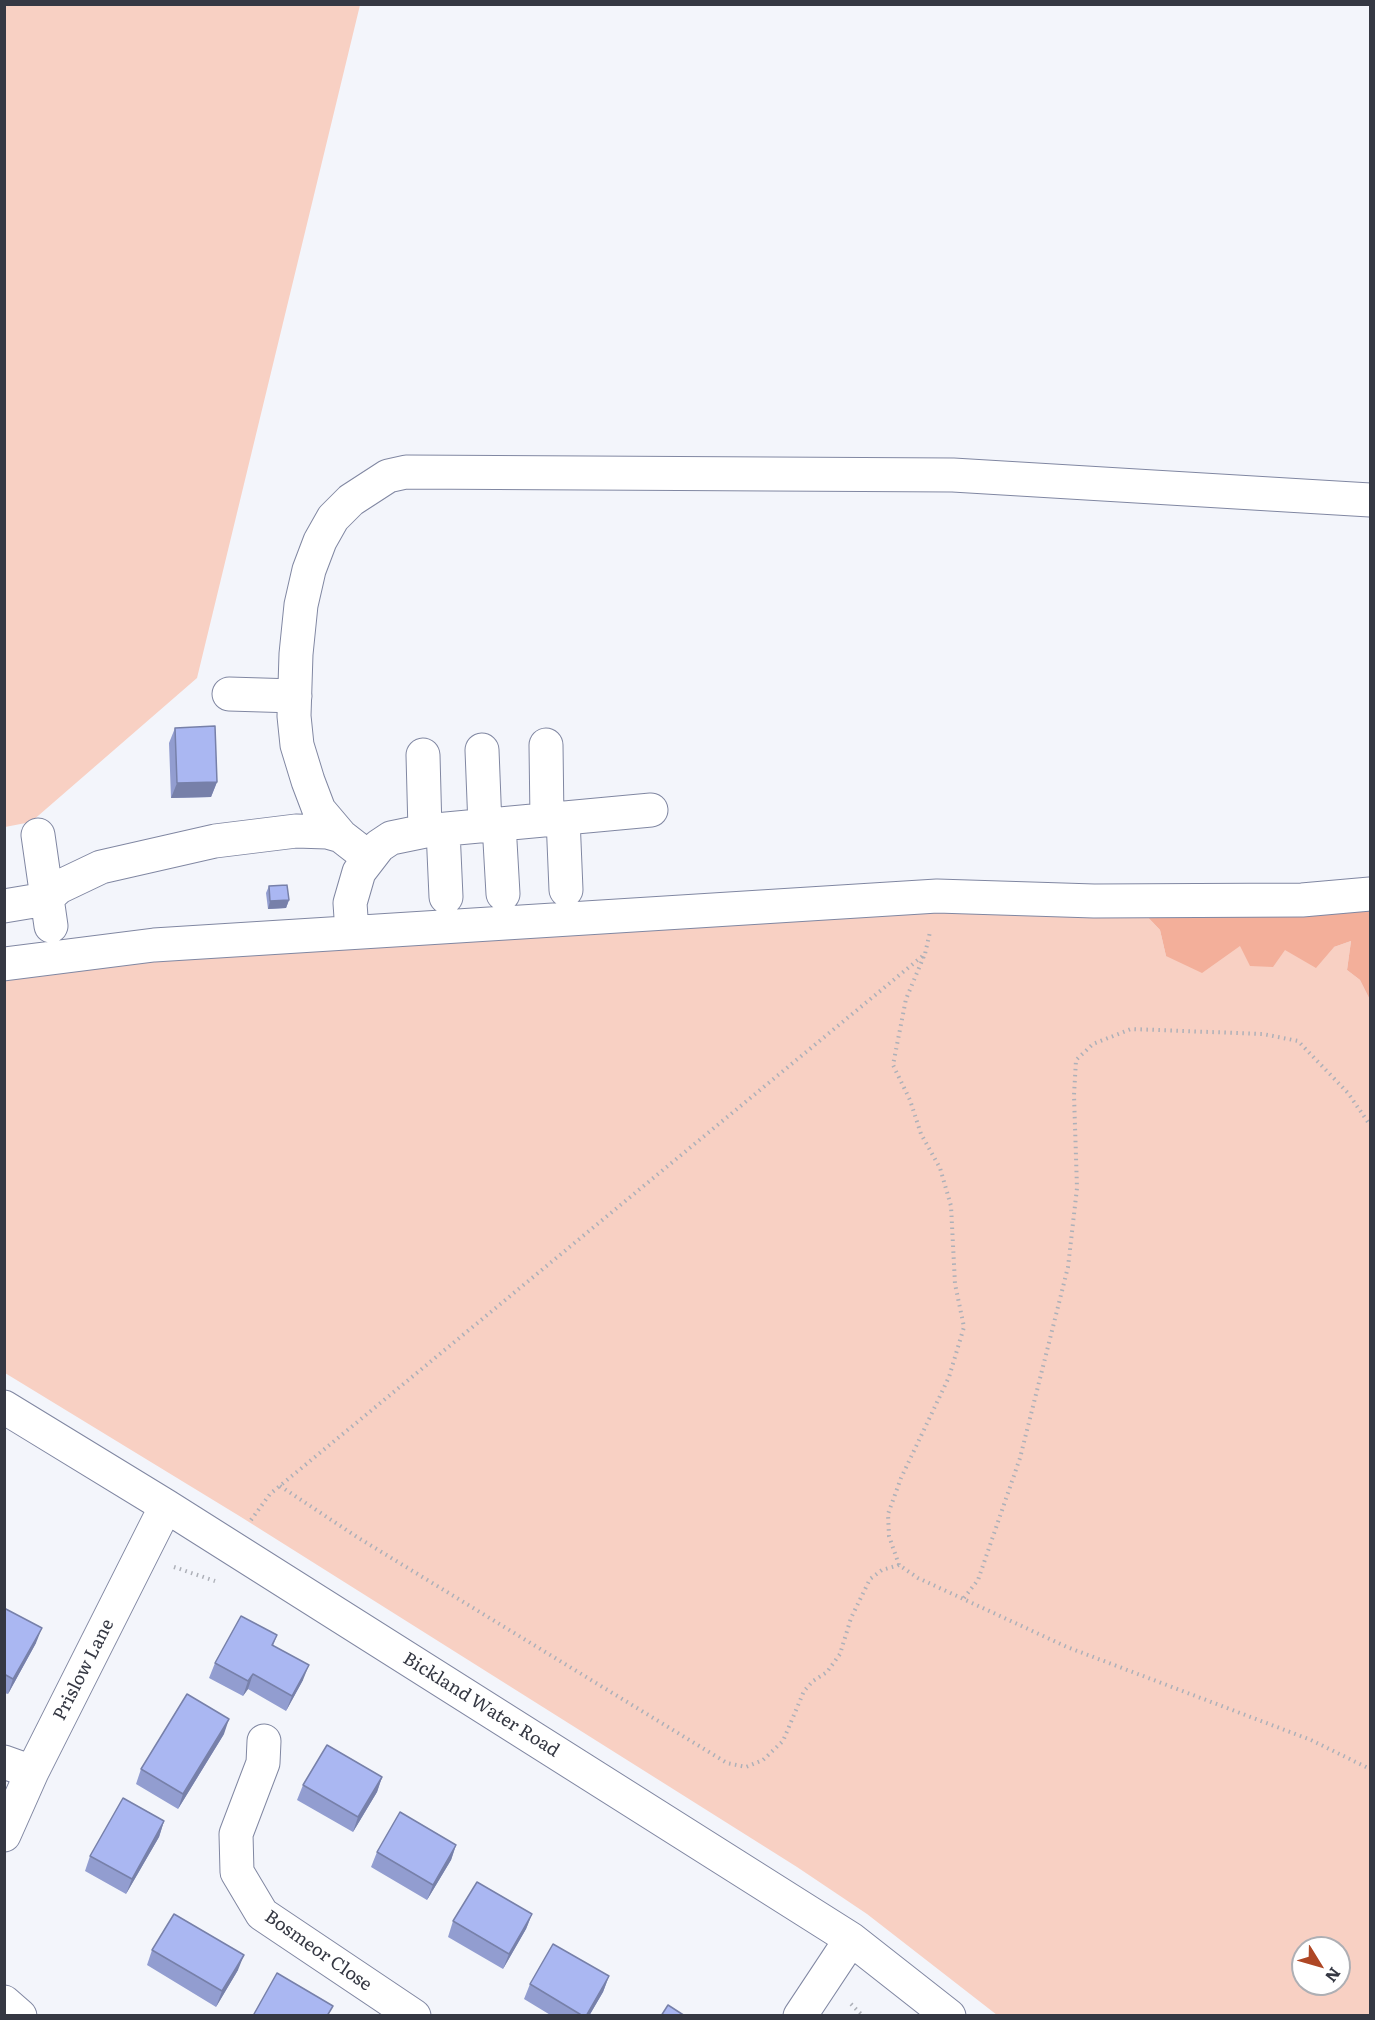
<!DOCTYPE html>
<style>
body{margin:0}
#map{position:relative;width:1375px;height:2020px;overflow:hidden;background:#f3f5fb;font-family:Literata,serif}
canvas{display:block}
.frame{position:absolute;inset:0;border:6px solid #353843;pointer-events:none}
.north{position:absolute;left:1291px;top:1936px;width:60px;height:60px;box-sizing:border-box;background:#fff;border:2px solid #aeafb4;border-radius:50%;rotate:127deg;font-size:16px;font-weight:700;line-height:24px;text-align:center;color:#353843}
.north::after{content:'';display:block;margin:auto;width:21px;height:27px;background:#ae4725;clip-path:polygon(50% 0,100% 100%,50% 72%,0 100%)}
</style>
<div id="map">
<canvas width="1375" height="2020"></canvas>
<div class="frame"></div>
<div class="north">N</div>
</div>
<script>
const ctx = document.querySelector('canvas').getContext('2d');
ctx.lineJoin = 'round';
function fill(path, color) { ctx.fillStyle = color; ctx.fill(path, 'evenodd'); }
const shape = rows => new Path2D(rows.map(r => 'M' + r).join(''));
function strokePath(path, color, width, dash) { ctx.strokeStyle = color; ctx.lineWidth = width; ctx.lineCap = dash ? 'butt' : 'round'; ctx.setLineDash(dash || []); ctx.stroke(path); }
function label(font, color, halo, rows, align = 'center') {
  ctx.font = font + ' Literata,serif'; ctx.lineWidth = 4.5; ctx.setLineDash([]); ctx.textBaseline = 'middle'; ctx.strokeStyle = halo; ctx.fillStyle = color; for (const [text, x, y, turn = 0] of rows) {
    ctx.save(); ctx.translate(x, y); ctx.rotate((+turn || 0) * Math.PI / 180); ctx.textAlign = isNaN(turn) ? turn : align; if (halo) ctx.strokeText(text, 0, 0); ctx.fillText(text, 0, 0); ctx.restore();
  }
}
fill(shape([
 [5,5,360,5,197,678,31,822,5,827],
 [1141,910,1160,930,1166,956,1240,946,1285,950,1334,947,1351,941,1347,970,1360,980,1370,1000,1370,2015,997,2015,867,1914,797,1867,241,1517,5,1373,4,981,159,960,922,912],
 [1303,1948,1339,1948,1339,1984,1303,1984]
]), '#f8d0c3');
fill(shape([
 [1370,903,1370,1000,1360,980,1347,970,1351,941,1334,947,1316,968,1285,950,1273,967,1250,966,1240,946,1202,973,1166,956,1160,930,1141,910]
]), '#f3af9a');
const minor = shape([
 [229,694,295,696],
 [546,745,547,820],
 [482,750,485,826],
 [423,755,425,831],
 [563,818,566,890],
 [499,824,503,894],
 [443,830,446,897],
 [38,835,51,926],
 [368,857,341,836,319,810,308,781,297,745,294,716,296,654,301,605,309,570,320,541,333,518,351,500,388,476,406,472,953,475,1370,500],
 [4,906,46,899,59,887,101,867,215,841,296,831,327,832,341,836],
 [352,932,350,903,359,872,379,846,391,838,425,831,651,810],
 [4,964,154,945,937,896,1094,901,1302,900,1370,894],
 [4,1407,166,1506,851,1939,949,2016],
 [264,1741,263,1763,236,1834,237,1872,262,1914,414,2016],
 [4,1762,32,1772],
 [4,1835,32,1772,166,1506],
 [4,2002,20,2016],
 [800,2016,851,1939]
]);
strokePath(minor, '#8087a2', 35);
strokePath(shape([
 [280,1486,357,1537,727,1763,746,1767,763,1760,783,1741,804,1691,813,1681,827,1672,840,1654,851,1618,870,1579,882,1570,899,1565,918,1578,1067,1647,1311,1740,1370,1769],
 [251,1520,270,1494,925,954,930,932],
 [899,1565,889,1536,888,1514,901,1478,949,1377,964,1327,955,1284,951,1206,940,1168,921,1134,910,1100,893,1065,906,999,924,956],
 [174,1567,215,1581],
 [964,1598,978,1580,1020,1458,1068,1267,1077,1188,1074,1095,1076,1060,1093,1044,1131,1029,1263,1034,1298,1041,1348,1093,1370,1125],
 [851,2004,863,2016]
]), '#adb0b8', 4, [1.5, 4.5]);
strokePath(minor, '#fff', 33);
fill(shape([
 [175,728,217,782,211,797,171,798,169,743],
 [269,886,289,900,286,908,268,909,266,893],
 [4,1608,36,1643,8,1694,4,1693],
 [277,1635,273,1646,303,1680,286,1711,248,1689,243,1696,209,1678,215,1663],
 [224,1734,178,1809,136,1784,141,1769],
 [382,1777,377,1792,353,1832,297,1800,303,1785],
 [164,1821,159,1837,126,1894,85,1871,90,1856],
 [456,1845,451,1860,427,1900,371,1867,377,1852],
 [532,1914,526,1929,503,1969,448,1937,453,1921],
 [152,1950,238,1970,216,2007,147,1965],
 [609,1976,603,1992,589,2016,552,2016,524,1999,530,1984]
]), '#929dd0');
fill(shape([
 [217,782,211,797,171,798,177,783],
 [289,900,286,908,268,909,270,901],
 [42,1628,36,1643,8,1694,13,1679],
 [309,1665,303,1680,286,1711,292,1696],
 [253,1674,248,1689,243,1696,248,1681],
 [229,1719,224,1734,178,1809,183,1794],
 [382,1777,377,1792,353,1832,358,1817],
 [164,1821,159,1837,126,1894,132,1879],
 [456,1845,451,1860,427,1900,433,1885],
 [532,1914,526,1929,503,1969,509,1954],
 [244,1955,238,1970,216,2007,222,1991],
 [609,1976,603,1992,589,2016,586,2016]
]), '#7780a9');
const building = shape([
 [215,726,217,782,177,783,175,728,215,726],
 [287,885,289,900,270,901,269,886,287,885],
 [4,1608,42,1628,13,1679,4,1674,4,1608],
 [241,1616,277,1635,272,1645,309,1665,292,1696,253,1674,248,1681,215,1663,241,1616],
 [187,1694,229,1719,183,1794,141,1769,187,1694],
 [327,1745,382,1777,358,1817,303,1785,327,1745],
 [123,1798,164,1821,132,1879,90,1856,123,1798],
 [400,1812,456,1845,433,1885,377,1852,400,1812],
 [477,1882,532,1914,509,1954,453,1921,477,1882],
 [174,1914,244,1955,222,1991,152,1950,174,1914],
 [553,1944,609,1976,586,2016,583,2016,530,1984,553,1944],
 [277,1973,333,2006,327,2016,257,2016,254,2014,277,1973],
 [668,2005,685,2016,661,2016,668,2005]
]);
fill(building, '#aab7f2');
strokePath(building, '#7780a9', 1.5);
label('18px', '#353843', '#fff', [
 ["Prislow Lane",84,1670,-63],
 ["Bickland Water Road",481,1705,32],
 ["Bosmeor Close",318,1951,35]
]);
</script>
